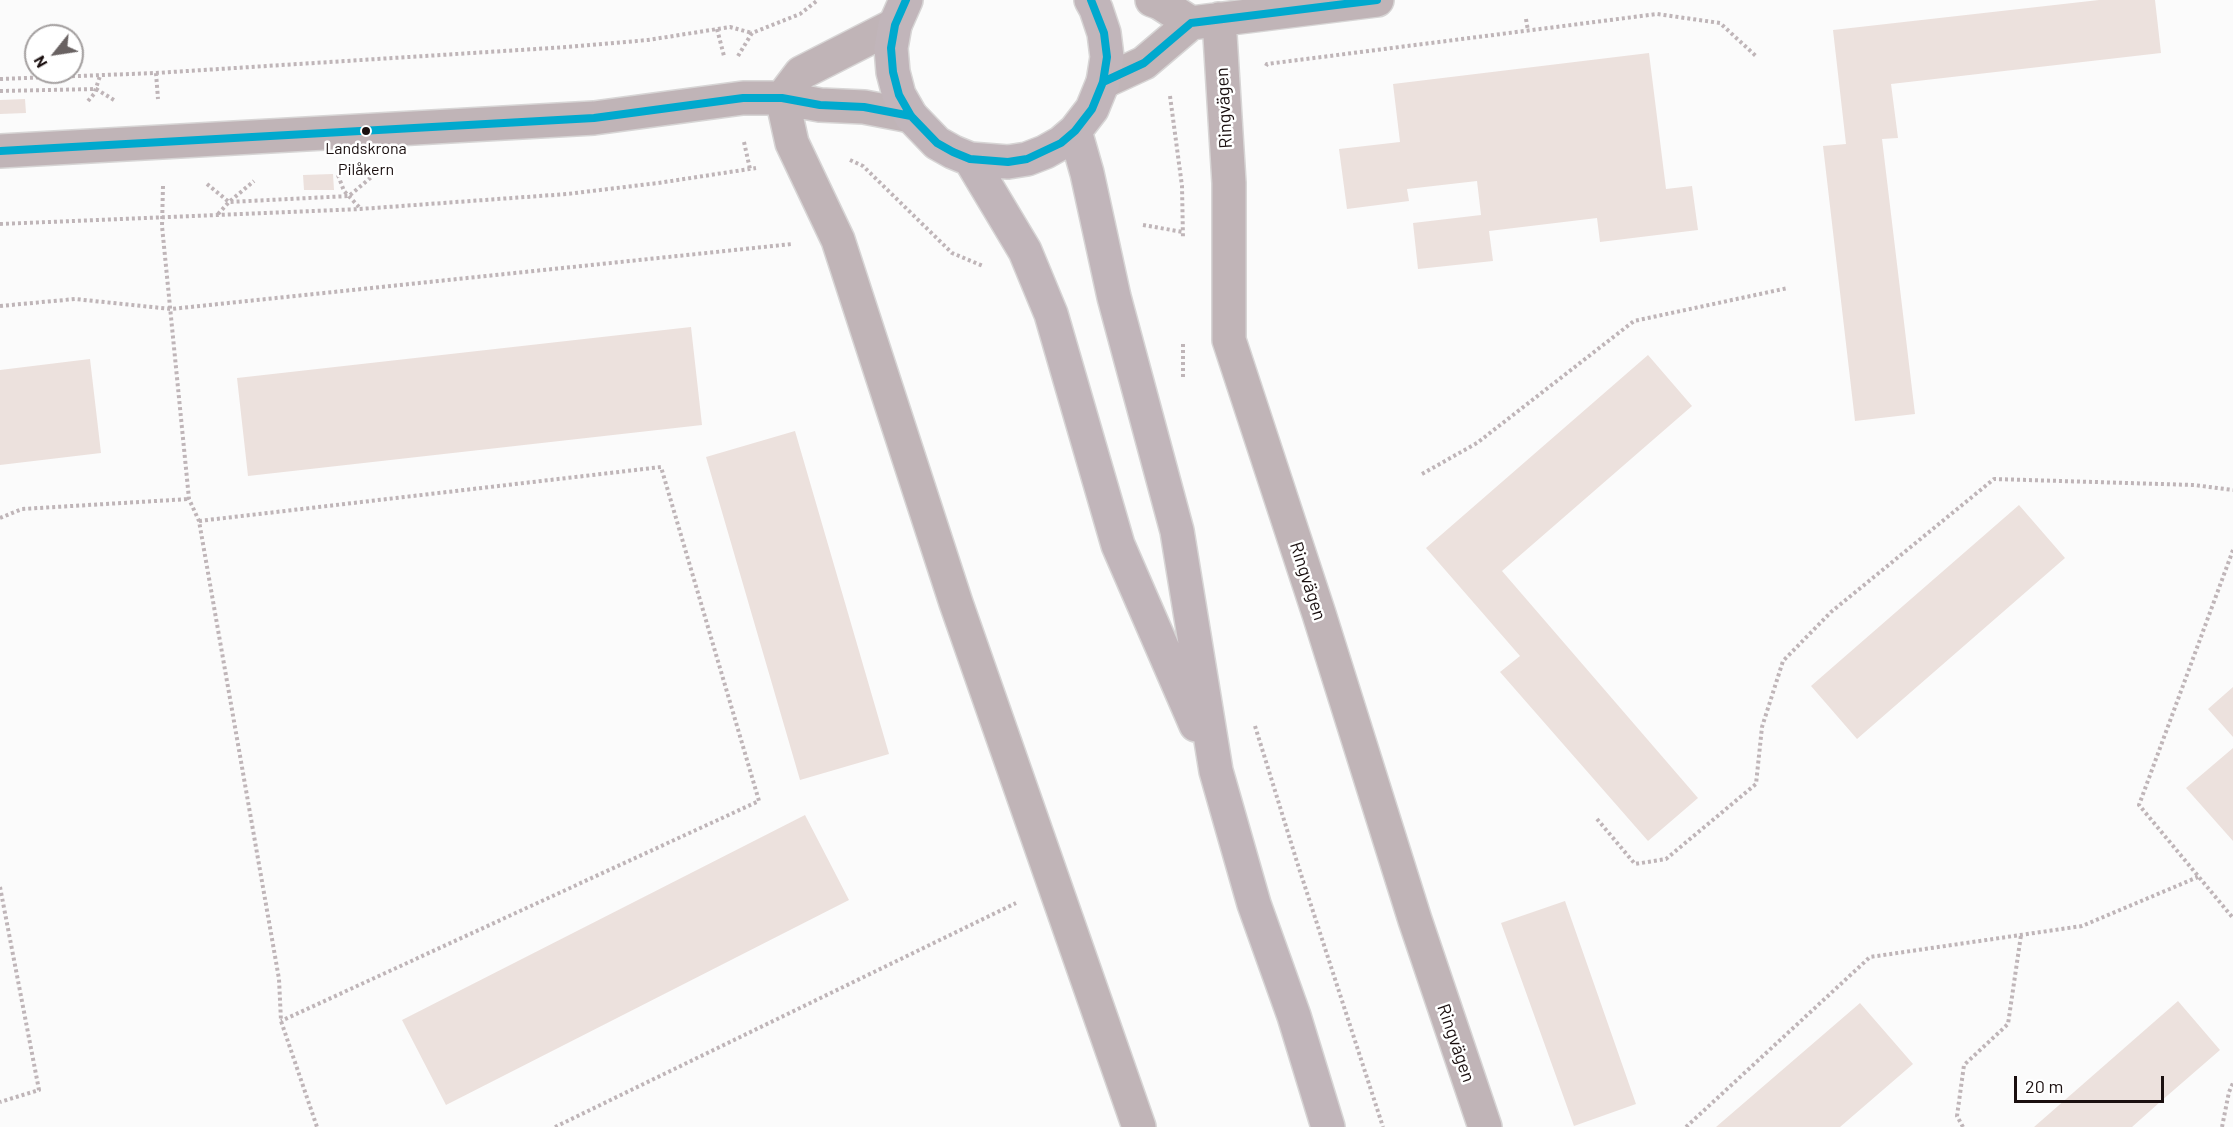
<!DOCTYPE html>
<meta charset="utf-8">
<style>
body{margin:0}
#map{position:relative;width:2233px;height:1127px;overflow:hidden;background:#fbfbfb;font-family:Barlow,sans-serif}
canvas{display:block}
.north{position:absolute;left:24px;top:24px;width:60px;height:60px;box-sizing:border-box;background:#fff;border:2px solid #a39f9f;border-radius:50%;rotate:240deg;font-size:16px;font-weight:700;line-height:24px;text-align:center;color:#1a0f0f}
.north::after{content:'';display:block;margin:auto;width:21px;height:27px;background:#696262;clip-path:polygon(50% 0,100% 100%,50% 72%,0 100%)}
.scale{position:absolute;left:2014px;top:1076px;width:150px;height:27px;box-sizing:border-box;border:3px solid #1a0f0f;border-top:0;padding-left:8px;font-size:18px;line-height:21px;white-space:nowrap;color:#1a0f0f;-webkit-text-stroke:4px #fff;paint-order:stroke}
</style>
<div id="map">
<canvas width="2233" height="1127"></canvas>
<div class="north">N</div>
<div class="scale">20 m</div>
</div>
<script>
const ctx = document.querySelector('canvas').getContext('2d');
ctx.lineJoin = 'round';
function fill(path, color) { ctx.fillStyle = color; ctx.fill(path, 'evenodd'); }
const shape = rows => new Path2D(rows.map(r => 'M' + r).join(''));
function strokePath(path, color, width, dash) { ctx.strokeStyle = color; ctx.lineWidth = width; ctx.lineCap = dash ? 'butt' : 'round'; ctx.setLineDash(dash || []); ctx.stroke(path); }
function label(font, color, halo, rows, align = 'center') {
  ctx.font = font + ' Barlow,sans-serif'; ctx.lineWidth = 5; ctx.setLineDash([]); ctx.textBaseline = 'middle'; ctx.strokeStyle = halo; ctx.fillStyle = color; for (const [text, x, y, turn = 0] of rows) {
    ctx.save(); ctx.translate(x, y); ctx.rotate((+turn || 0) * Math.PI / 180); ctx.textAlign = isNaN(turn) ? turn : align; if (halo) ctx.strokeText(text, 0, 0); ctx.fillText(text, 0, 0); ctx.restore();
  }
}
fill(shape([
 [2099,0,2155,0,2161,53,1891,84,1898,138,1882,139,1915,414,1855,421,1823,146,1846,144,1833,30],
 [1649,53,1666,189,1692,186,1698,230,1600,242,1597,218,1489,231,1493,261,1418,269,1413,223,1481,215,1477,181,1407,189,1409,201,1347,209,1339,149,1400,142,1393,84],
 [25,99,26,113,0,114,0,100],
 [333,174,334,190,304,190,303,175],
 [691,327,702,425,248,476,237,378],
 [1648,355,1692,406,1502,571,1698,798,1648,841,1500,672,1520,656,1426,548],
 [90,359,101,453,0,465,0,370],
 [795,431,889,754,800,780,706,457],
 [2019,505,2065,558,1857,739,1811,686],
 [2233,687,2233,737,2208,709],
 [2233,748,2233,841,2186,788],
 [805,815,849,900,446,1105,402,1020],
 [1565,901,1636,1104,1574,1126,1501,923],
 [2178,1001,2220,1050,2160,1102,2132,1127,2034,1127],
 [1860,1003,1913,1064,1840,1127,1716,1127]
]), '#ece1dd');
const minor = shape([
 [1152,0,1160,3,1191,23],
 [1219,19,1229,183,1229,340,1319,614,1415,920,1485,1127],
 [1103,82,1144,63,1191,23,1377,0],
 [782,98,792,143,838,240,956,603,1139,1127],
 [782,98,801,73,895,25],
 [0,151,594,118,743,98,782,98,820,105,864,107,911,116]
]);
const major = shape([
 [906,0,895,25,891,48,893,72,899,95,911,116,937,143,953,152,970,159,1008,162,1027,159,1045,152,1061,143,1075,131,1092,109,1103,82,1107,57,1104,33,1096,9,1091,0],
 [1075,131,1087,173,1114,297,1177,531,1216,771,1254,904,1294,1016,1328,1127],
 [970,159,1025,251,1051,314,1118,545,1196,725]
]);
strokePath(minor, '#d7d5d5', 36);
strokePath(major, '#d7d5d5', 36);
strokePath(shape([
 [1526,19,1528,31],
 [717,29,724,56],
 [738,56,752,33,800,14,818,0],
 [1266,66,1267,64,1657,14,1720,23,1757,57],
 [156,73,158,99],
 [0,79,156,73,567,47,648,40,730,27,752,33],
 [0,91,96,89,114,100],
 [1170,96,1182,186,1183,238],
 [88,101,94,94,100,76],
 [744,142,750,169],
 [850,160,863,166,952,253,983,266],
 [338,175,344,191,360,208],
 [207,184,229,202,349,196,375,174],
 [163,186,162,226,189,499,199,521,279,979,281,1021,317,1127],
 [218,214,229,202,254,181],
 [0,224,360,209,567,194,658,183,756,168],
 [1143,225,1183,232],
 [0,306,75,299,171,309,792,244],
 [1183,344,1183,379],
 [1422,474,1477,443,1634,321,1788,288],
 [0,518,22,509,189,499],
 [199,521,661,467,759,801,281,1021],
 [2233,550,2139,805,2233,918],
 [1255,726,1297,862,1383,1127],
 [1597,819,1635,864,1666,859,1756,784,1762,727,1783,661,1831,612,1994,479,2194,485,2233,490],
 [0,887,39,1090,0,1102],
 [555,1127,1016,903],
 [1686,1127,1870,957,2082,926,2198,877],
 [1963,1127,1957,1116,1964,1065,2008,1024,2021,935],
 [2222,1127,2229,1092,2233,1083]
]), '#bfb5b8', 4, [3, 3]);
strokePath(minor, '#c0b4b7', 33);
strokePath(major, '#c1b5ba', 33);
strokePath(shape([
 [906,0,895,25,891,48,893,72,899,95,911,116,937,143,953,152,970,159,1008,162,1027,159,1061,143,1075,131,1092,109,1103,82,1107,57,1104,33,1091,0],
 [1103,82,1144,63,1191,23,1377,0],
 [0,151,594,118,743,98,782,98,820,105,864,107,911,116]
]), '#00a9ce', 8);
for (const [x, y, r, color] of [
 [366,131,5,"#1a0f0f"]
]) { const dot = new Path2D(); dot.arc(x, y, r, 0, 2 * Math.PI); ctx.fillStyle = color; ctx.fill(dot); strokePath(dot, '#fff', 2); }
label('16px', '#1a0f0f', '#fff', [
 ["Landskrona",366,149],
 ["Pilåkern",366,170]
]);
label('18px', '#1a0f0f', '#fff', [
 ["Ringvägen",1224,108,-93],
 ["Ringvägen",1308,581,72],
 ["Ringvägen",1456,1043,71]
]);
</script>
